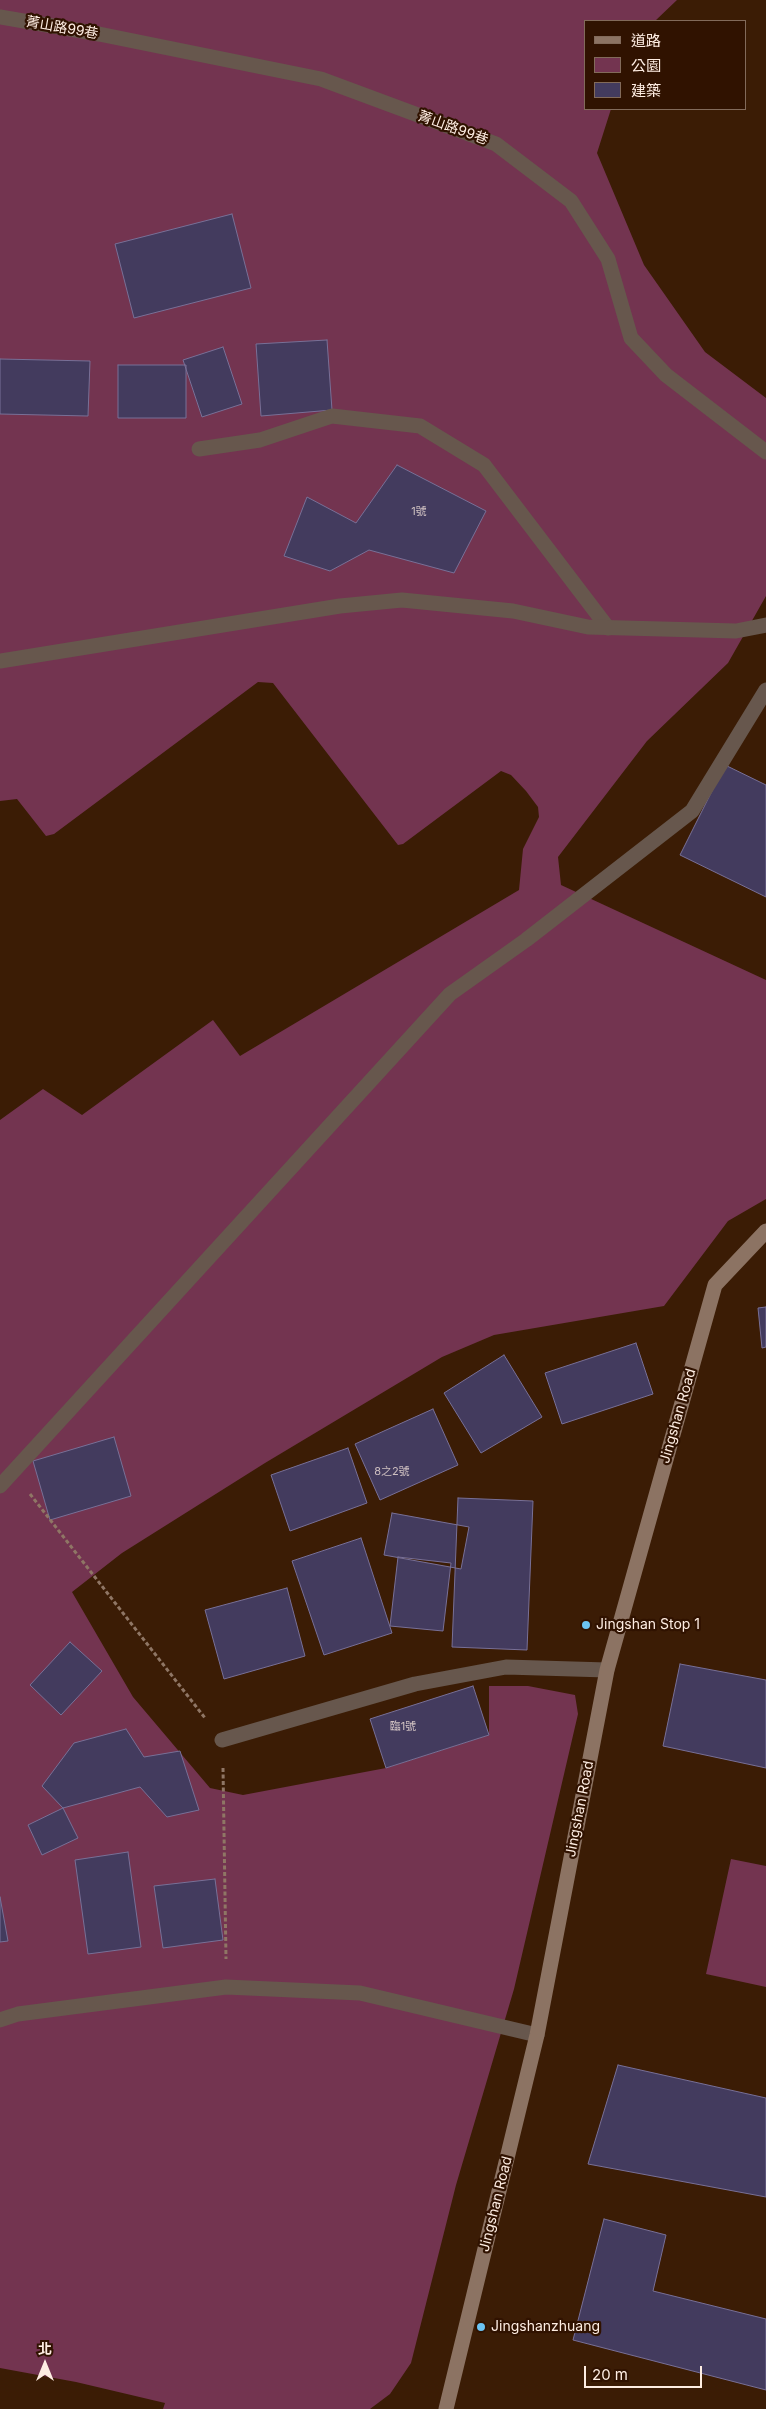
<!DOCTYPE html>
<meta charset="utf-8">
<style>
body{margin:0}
#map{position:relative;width:766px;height:2409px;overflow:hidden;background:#3b1c05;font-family:Inter,"Noto Sans TC",sans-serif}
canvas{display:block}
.legend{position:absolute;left:584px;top:20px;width:162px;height:90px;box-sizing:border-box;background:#301200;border:1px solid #826a5a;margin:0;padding:6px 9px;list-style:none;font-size:15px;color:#feede2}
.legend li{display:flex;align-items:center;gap:10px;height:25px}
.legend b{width:25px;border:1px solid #826a5a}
.north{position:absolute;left:20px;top:2339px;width:50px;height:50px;-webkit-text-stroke:4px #301200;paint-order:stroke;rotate:0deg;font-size:14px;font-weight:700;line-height:20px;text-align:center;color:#feede2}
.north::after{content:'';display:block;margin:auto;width:18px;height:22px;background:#feede2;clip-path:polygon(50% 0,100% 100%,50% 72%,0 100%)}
.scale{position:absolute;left:584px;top:2366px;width:118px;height:22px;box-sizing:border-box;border:2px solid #feede2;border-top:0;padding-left:6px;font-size:15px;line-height:18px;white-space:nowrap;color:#feede2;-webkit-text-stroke:4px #301200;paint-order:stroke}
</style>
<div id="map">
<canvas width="766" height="2409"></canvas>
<ul class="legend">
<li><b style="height:6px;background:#8c7363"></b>道路</li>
<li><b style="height:14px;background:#733450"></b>公園</li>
<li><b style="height:14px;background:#433b5e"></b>建築</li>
</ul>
<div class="north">北</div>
<div class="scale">20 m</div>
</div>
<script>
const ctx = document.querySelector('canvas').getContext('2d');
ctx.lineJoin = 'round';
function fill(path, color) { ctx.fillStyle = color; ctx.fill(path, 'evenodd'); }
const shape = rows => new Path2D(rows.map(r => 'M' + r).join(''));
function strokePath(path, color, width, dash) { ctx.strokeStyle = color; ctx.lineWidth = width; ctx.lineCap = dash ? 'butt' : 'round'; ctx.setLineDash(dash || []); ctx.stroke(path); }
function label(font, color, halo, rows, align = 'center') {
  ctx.font = font + ' Inter,"Noto Sans TC",sans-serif'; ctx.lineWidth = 4.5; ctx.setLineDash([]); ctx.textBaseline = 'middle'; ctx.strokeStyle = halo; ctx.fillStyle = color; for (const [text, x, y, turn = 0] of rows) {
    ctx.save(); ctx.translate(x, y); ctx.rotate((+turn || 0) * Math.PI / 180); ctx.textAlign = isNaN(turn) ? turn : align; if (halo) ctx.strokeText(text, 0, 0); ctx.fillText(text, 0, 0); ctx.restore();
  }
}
fill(shape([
 [0,0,677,0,655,21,585,21,585,109,611,109,597,153,644,265,705,352,766,398,766,596,728,663,647,741,558,857,561,885,766,980,766,1199,728,1221,664,1306,494,1335,442,1357,265,1463,122,1553,72,1592,133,1697,210,1788,243,1795,386,1768,489,1735,489,1686,528,1686,575,1695,578,1714,514,1989,456,2185,411,2363,390,2394,370,2409,163,2409,165,2403,76,2382,0,2368,0,1120,43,1089,82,1115,213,1020,240,1056,519,890,523,849,539,817,538,807,526,791,511,775,501,771,403,844,398,845,273,683,258,682,54,834,46,836,17,799,0,801],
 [731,1859,766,1866,766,1987,706,1974]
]), '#733450');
const building = shape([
 [232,214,251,288,134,318,115,244,232,214],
 [327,340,332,410,261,416,256,344,327,340],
 [223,347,242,404,202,417,183,360,223,347],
 [0,359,90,361,88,416,0,414,0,359],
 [118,365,186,365,186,418,118,418,118,365],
 [397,465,486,511,454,573,369,550,330,571,284,556,307,497,356,523,397,465],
 [725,765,766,785,766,897,680,855,725,765],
 [766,1307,766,1347,762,1348,758,1308,766,1307],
 [636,1343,653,1394,562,1424,545,1373,636,1343],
 [504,1355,542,1417,481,1453,444,1393,504,1355],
 [433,1409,458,1465,380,1500,355,1444,433,1409],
 [114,1437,131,1496,50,1520,33,1461,114,1437],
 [348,1448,367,1503,290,1531,271,1475,348,1448],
 [458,1498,533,1501,527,1650,452,1647,458,1498],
 [392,1513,469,1527,461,1569,384,1555,392,1513],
 [361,1538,392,1633,324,1655,292,1561,361,1538],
 [398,1557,451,1563,443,1631,390,1626,398,1557],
 [287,1588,305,1656,224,1679,205,1610,287,1588],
 [70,1642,102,1671,61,1715,30,1685,70,1642],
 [680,1664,766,1680,766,1768,663,1746,680,1664],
 [473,1686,489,1735,386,1768,370,1719,473,1686],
 [126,1729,144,1757,180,1751,199,1810,167,1817,140,1787,63,1808,42,1786,74,1743,126,1729],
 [63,1808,78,1838,42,1855,28,1825,63,1808],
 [128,1852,141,1947,88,1954,75,1860,128,1852],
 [215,1879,223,1940,163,1948,154,1886,215,1879],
 [0,1897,8,1941,0,1942,0,1897],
 [618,2065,766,2098,766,2197,588,2164,618,2065],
 [604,2219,666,2235,653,2291,766,2319,766,2390,573,2340,604,2219]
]);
fill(building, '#433b5e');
strokePath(building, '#787097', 1);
strokePath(shape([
 [30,1494,205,1718],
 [223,1768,226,1959]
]), '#8f7665', 3, [4, 2.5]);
strokePath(shape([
 [199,449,260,440,332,416,420,426,484,465,608,628]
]), '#67574d', 15);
strokePath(shape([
 [0,17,99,34,321,79,496,144,571,201,608,259,631,338,666,375,766,452],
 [0,661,340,606,402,600,513,611,588,627,736,631,766,625],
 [0,1486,450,994,526,940,692,811,766,690],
 [222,1740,415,1684,506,1667,607,1670],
 [0,2020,18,2014,226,1987,360,1993,537,2035]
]), '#67574d', 15);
strokePath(shape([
 [446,2409,537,2035,607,1670,715,1285,766,1231]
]), '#8c7363', 15);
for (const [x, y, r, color] of [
 [586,1625,5,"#6bc3f2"],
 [481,2327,5,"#6bc3f2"]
]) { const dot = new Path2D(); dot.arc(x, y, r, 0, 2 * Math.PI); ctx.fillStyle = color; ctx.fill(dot); strokePath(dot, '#301200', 2); }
label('11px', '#cfc0c1', null, [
 ["1號",419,512],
 ["8之2號",392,1472],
 ["臨1號",403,1727]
]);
label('14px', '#feede2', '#301200', [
 ["菁山路99巷",62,28,10],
 ["菁山路99巷",453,128,20],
 ["Jingshan Road",678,1416,-74],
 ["Jingshan Road",580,1809,-79],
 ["Jingshan Road",496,2204,-76]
]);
label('14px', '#feede2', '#301200', [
 ["Jingshan Stop 1",596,1625],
 ["Jingshanzhuang",491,2327]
], 'left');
</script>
